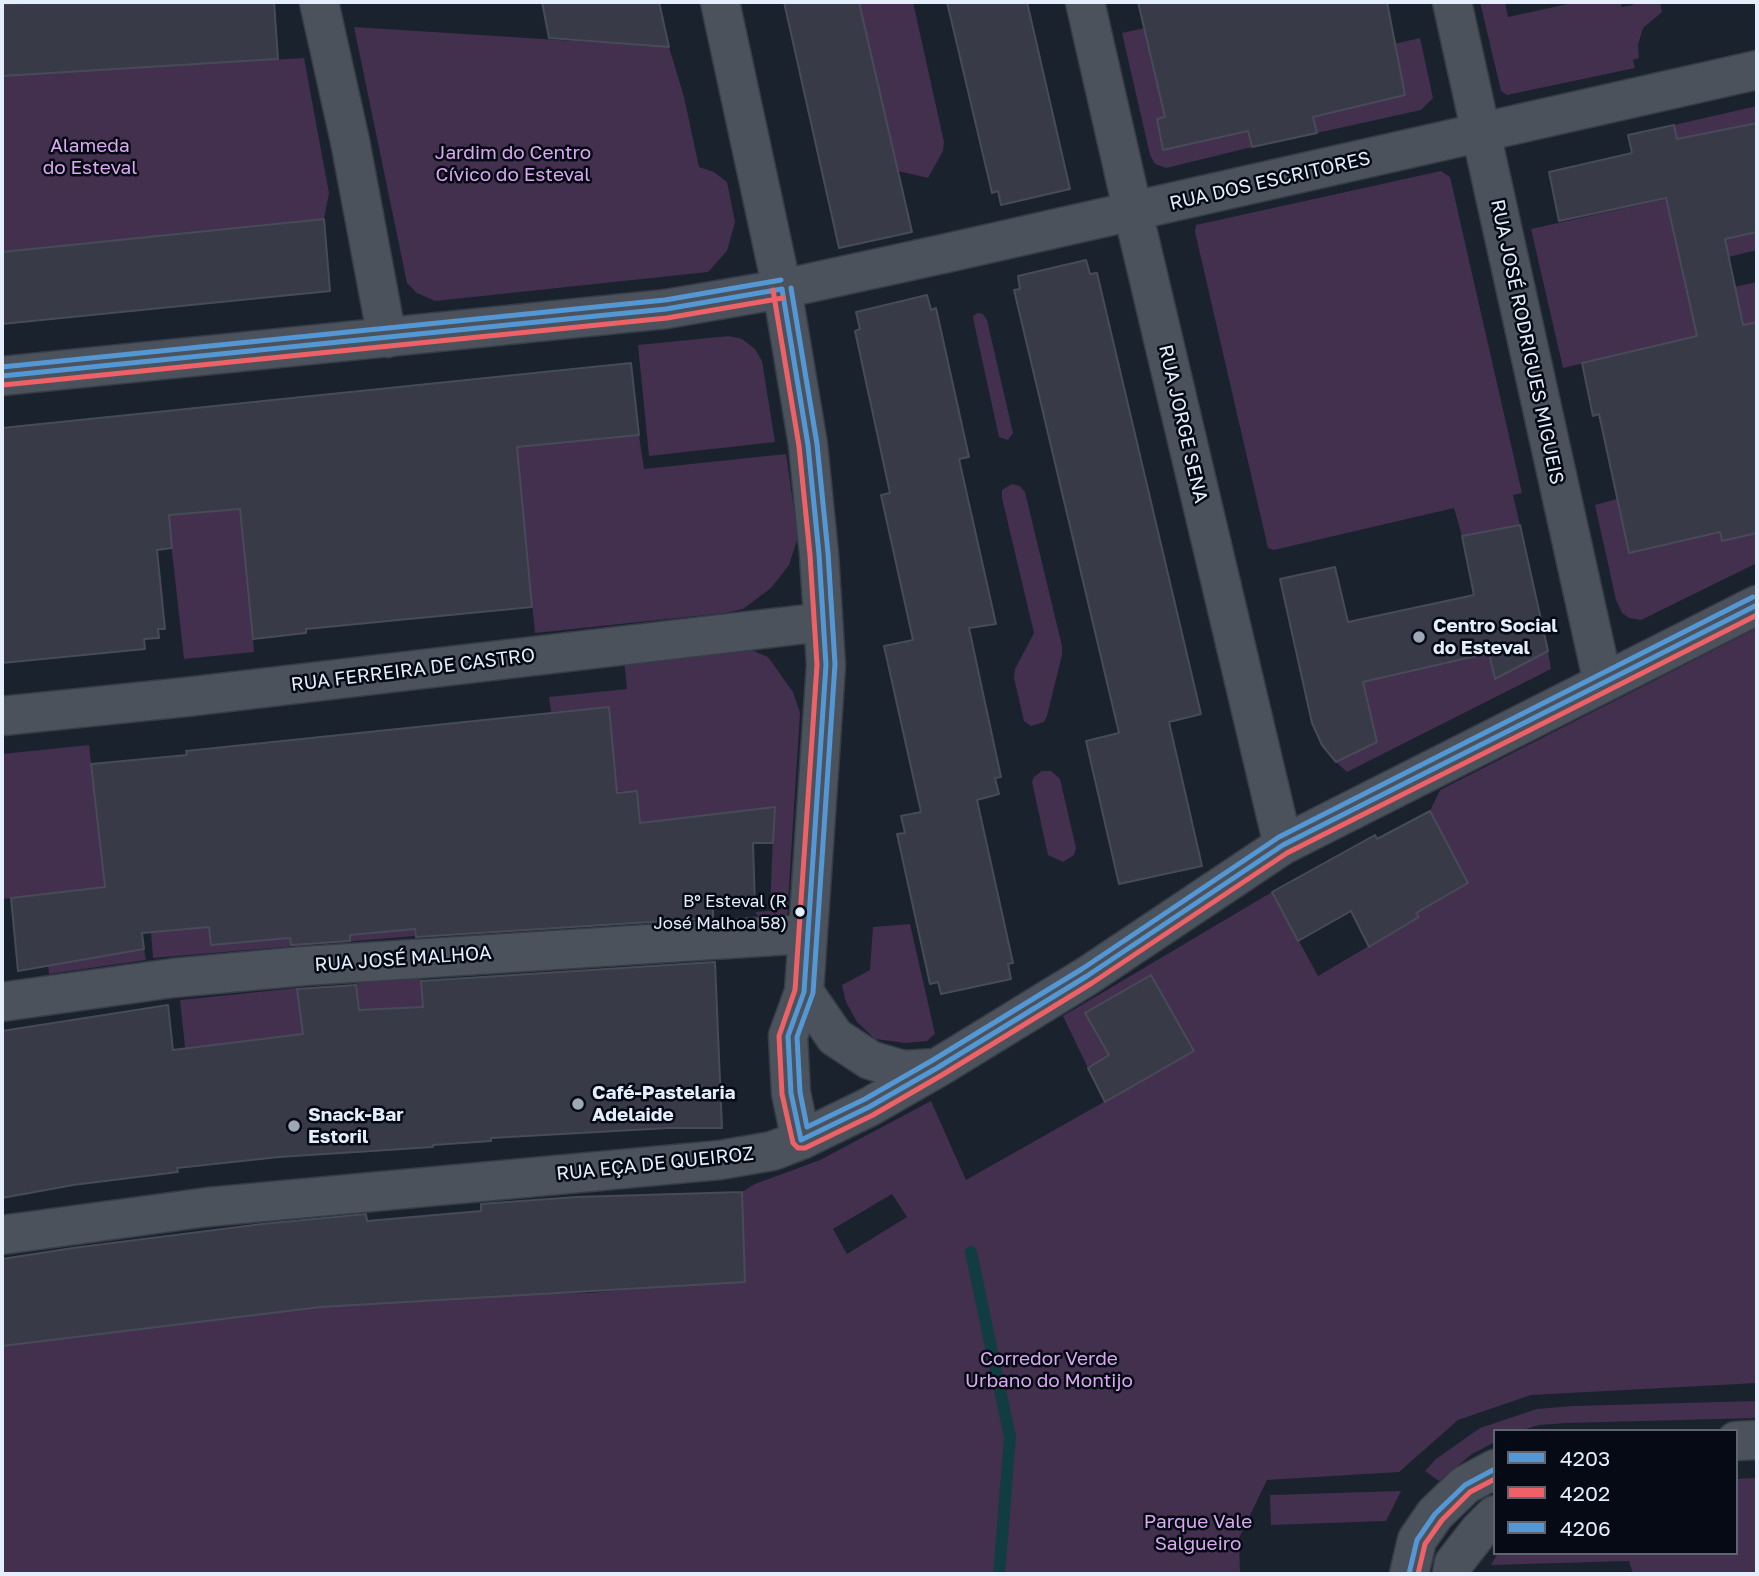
<!DOCTYPE html>
<meta charset="utf-8">
<style>
body{margin:0}
#map{position:relative;width:1759px;height:1576px;overflow:hidden;background:#1a222e;font-family:"Golos Text",sans-serif}
canvas{display:block}
.frame{position:absolute;inset:0;border:4px solid #e4eefd;pointer-events:none}
.legend{position:absolute;left:1493px;top:1429px;width:245px;height:126px;box-sizing:border-box;background:#050a14;border:2px solid #5e6571;margin:0;padding:9px 12px;list-style:none;font-size:21px;color:#e4eefd}
.legend li{display:flex;align-items:center;gap:14px;height:35px}
.legend b{width:35px;border:2px solid #5e6571}
</style>
<div id="map">
<canvas width="1759" height="1576"></canvas>
<div class="frame"></div>
<ul class="legend">
<li><b style="height:9px;background:#5497d5"></b>4203</li>
<li><b style="height:9px;background:#ee6267"></b>4202</li>
<li><b style="height:9px;background:#5497d5"></b>4206</li>
</ul>
</div>
<script>
const ctx = document.querySelector('canvas').getContext('2d');
ctx.lineJoin = 'round';
function fill(path, color) { ctx.fillStyle = color; ctx.fill(path, 'evenodd'); }
const shape = rows => new Path2D(rows.map(r => 'M' + r).join(''));
function strokePath(path, color, width, dash) { ctx.strokeStyle = color; ctx.lineWidth = width; ctx.lineCap = dash ? 'butt' : 'round'; ctx.setLineDash(dash || []); ctx.stroke(path); }
function label(font, color, halo, rows, align = 'center') {
  ctx.font = font + ' "Golos Text",sans-serif'; ctx.lineWidth = 5; ctx.setLineDash([]); ctx.textBaseline = 'middle'; ctx.strokeStyle = halo; ctx.fillStyle = color; for (const [text, x, y, turn = 0] of rows) {
    ctx.save(); ctx.translate(x, y); ctx.rotate((+turn || 0) * Math.PI / 180); ctx.textAlign = isNaN(turn) ? turn : align; if (halo) ctx.strokeText(text, 0, 0); ctx.fillText(text, 0, 0); ctx.restore();
  }
}
fill(shape([
 [859,2,913,2,944,142,943,151,928,178,898,171],
 [1480,2,1505,2,1508,17,1577,2,1620,2,1622,7,1633,5,1633,2,1660,2,1662,12,1643,28,1638,45,1639,58,1633,60,1635,68,1507,95,1501,91],
 [1230,9,1394,44,1420,38,1433,98,1421,110,1317,133,1309,101,1148,45,1165,117,1163,150,1248,131,1252,147,1166,168,1155,164,1150,155,1122,33],
 [354,27,669,47,684,97,699,167,714,172,727,182,735,222,727,251,708,272,435,301,417,293,407,283],
 [304,58,329,193,324,219,2,252,2,76],
 [1757,106,1757,123,1698,135,1688,193,1674,125],
 [1441,171,1450,177,1522,493,1513,495,1520,525,1462,536,1454,508,1274,550,1268,548,1195,232,1196,225],
 [1666,199,1754,378,1757,377,1757,396,1749,398,1659,345,1563,368,1531,229],
 [1757,232,1757,250,1712,261,1707,243],
 [1757,282,1757,322,1743,325,1734,287],
 [978,313,983,314,987,320,1013,433,1008,440,999,437,974,323,973,316],
 [729,336,742,339,755,349,762,361,775,442,649,456,638,345],
 [639,435,644,469,786,454,798,537,789,565,771,588,743,609,725,613,535,633,520,482,486,450],
 [1757,437,1757,563,1641,620,1629,618,1622,613,1616,600,1595,505,1617,499,1629,553,1703,536,1691,482,1707,479,1722,541,1743,536,1740,440],
 [197,478,201,512,292,504,245,552,254,652,184,659,168,516],
 [1012,484,1020,486,1025,492,1062,646,1062,655,1047,716,1044,722,1031,726,1024,721,1014,678,1015,669,1034,633,1002,498,1002,490],
 [1757,628,1757,1383,1531,1395,1458,1420,1399,1472,1267,1480,1239,1538,1240,1574,2,1574,2,1346,321,1307,531,1294,589,1293,682,1285,742,1192,755,1184,820,1160,931,1101,966,1180,1194,1051,1151,976,1086,1013,1109,1055,1088,1068,1063,1016,1272,892,1318,976,1418,917,1416,913,1468,883,1430,811,1440,790],
 [892,1194,907,1217,847,1254,833,1229],
 [744,647,768,657,793,692,800,713,787,918,761,919,755,912,770,911,774,807,705,815,648,822,621,825,640,823,637,791,559,792,616,786,609,707,551,712,549,697,627,689,624,660],
 [1548,651,1551,669,1347,772,1336,762,1377,742,1363,682,1489,653,1495,679],
 [89,745,101,850,160,843,90,958,144,949,146,960,49,974,43,909,75,891,2,899,2,754],
 [1042,771,1051,771,1060,779,1076,848,1074,855,1063,862,1048,855,1032,782,1034,777],
 [346,877,414,929,415,936,153,958,151,932,165,931,206,887,211,945,269,917,300,941,350,936],
 [910,924,935,1034,927,1041,906,1043,875,1039,857,1022,846,1002,842,985,870,970,873,927],
 [421,977,423,1007,401,1008,363,1039,356,983],
 [297,988,306,1056,262,1039,216,1045,187,1066,180,1000],
 [1757,1401,1757,1418,1567,1423,1539,1425,1519,1431,1495,1431,1495,1442,1472,1454,1439,1481,1425,1471,1436,1459,1480,1428,1537,1409,1573,1406],
 [1757,1478,1757,1574,1633,1574,1629,1561,1491,1565,1498,1553,1736,1553,1736,1479],
 [1401,1491,1386,1521,1271,1525,1270,1495]
]), '#432f4e');
strokePath(shape([
 [971,1252,1010,1437,999,1574]
]), '#113d42', 12);
const building = shape([
 [48,2,274,2,278,59,2,76,2,4,48,2],
 [542,2,659,2,669,47,549,38,542,2],
 [784,2,859,2,912,232,839,248,784,2],
 [947,2,1027,2,1070,189,1001,205,998,191,992,193,947,2],
 [1138,2,1387,2,1405,95,1313,117,1317,133,1252,147,1248,131,1163,150,1157,119,1165,117,1138,2],
 [1757,123,1757,232,1725,239,1743,325,1757,322,1757,533,1722,541,1720,532,1629,553,1599,414,1593,416,1582,363,1697,336,1666,198,1559,221,1549,172,1632,153,1628,135,1674,125,1677,139,1757,123],
 [324,219,330,291,2,324,2,252,324,219],
 [1086,260,1090,274,1097,273,1201,714,1169,722,1202,866,1119,884,1086,741,1119,733,1014,290,1020,289,1018,276,1086,260],
 [927,295,931,310,936,308,969,457,959,459,996,624,969,628,1001,777,995,778,999,794,977,800,1013,963,1008,964,1011,979,941,994,938,982,930,984,897,834,905,833,901,816,921,812,884,646,913,640,881,495,890,493,855,331,860,329,856,312,927,295],
 [631,363,639,435,517,447,532,607,306,629,306,633,253,639,240,509,169,515,172,548,157,550,165,629,158,629,159,638,144,639,145,649,2,663,2,428,631,363],
 [1520,525,1548,651,1495,679,1489,653,1363,682,1377,742,1336,762,1322,745,1312,723,1280,579,1335,567,1348,622,1474,595,1462,536,1520,525],
 [609,707,617,793,637,791,640,823,775,807,773,843,753,843,755,906,713,908,713,918,416,937,415,929,350,935,350,941,291,945,290,938,211,945,209,927,142,933,144,949,18,971,11,898,105,887,91,764,187,755,186,751,609,707],
 [1430,811,1468,883,1416,913,1419,917,1369,947,1351,911,1298,941,1272,892,1375,835,1377,839,1430,811],
 [715,962,722,1128,668,1128,491,1138,491,1141,433,1145,433,1147,279,1157,177,1168,178,1172,73,1185,2,1198,2,1031,168,1005,173,1050,303,1034,297,989,356,985,359,1010,423,1007,421,981,715,962],
 [1151,975,1194,1051,1105,1102,1088,1068,1109,1055,1085,1013,1151,975],
 [742,1192,745,1282,321,1307,2,1346,2,1259,73,1248,262,1224,366,1214,367,1221,481,1211,481,1204,494,1203,577,1197,742,1192]
]);
fill(building, '#383b47');
strokePath(building, '#474b57', 2);
const street = shape([
 [319,2,350,141,387,338],
 [720,2,782,289,808,445,819,554,826,665,804,992,788,1036,791,1093,801,1140],
 [1085,2,1133,212,1283,845],
 [1452,2,1603,683],
 [2,376,666,309,782,289,947,253,1757,70],
 [2,716,186,697,823,622],
 [804,992,835,1037,870,1060,903,1070,937,1068],
 [2,1002,173,978,304,966,807,934],
 [2,1235,208,1207,720,1160,772,1151,801,1140,869,1107,937,1068,1087,976,1283,845,1757,605],
 [1736,1441,1757,1440],
 [1409,1574,1417,1540,1435,1514,1465,1485,1495,1469],
 [1452,1574,1454,1563,1479,1531,1495,1515]
]);
strokePath(street, '#373d48', 41);
strokePath(street, '#4b525b', 38);
strokePath(shape([
 [782,289,808,445,819,554,826,665,804,992,788,1036,791,1093,801,1140,869,1107,937,1068,1087,976,1283,845,1757,605],
 [2,376,666,309,782,289],
 [1409,1574,1417,1540,1435,1514,1465,1485,1495,1469]
]), '#5497d5', 5);
strokePath(shape([
 [773,290,799,446,810,555,817,665,795,990,779,1036,782,1094,793,1143,798,1148,805,1148,873,1115,942,1075,1092,983,1287,853,1757,615],
 [3,385,667,318,783,298],
 [1418,1574,1425,1544,1442,1520,1470,1492,1495,1479]
]), '#ee6267', 5);
strokePath(shape([
 [791,288,817,444,828,553,835,664,813,993,797,1037,800,1092,807,1127,865,1099,933,1060,1082,969,1279,837,1753,597],
 [2,367,665,300,781,280]
]), '#5497d5', 5);
for (const [x, y, r, color] of [
 [1419,637,7,"#9da7b5"],
 [800,912,6,"#e4eefd"],
 [578,1104,7,"#9da7b5"],
 [294,1126,7,"#9da7b5"]
]) { const dot = new Path2D(); dot.arc(x, y, r, 0, 2 * Math.PI); ctx.fillStyle = color; ctx.fill(dot); strokePath(dot, '#050a14', 2.5); }
label('17px', '#e4eefd', '#050a14', [
 ["Bº Esteval (R",787,902],
 ["José Malhoa 58)",787,924]
], 'right');
label('19px', '#dba8f1', '#050a14', [
 ["Alameda",90,146],
 ["do Esteval",90,168],
 ["Jardim do Centro",513,153],
 ["Cívico do Esteval",513,175],
 ["Corredor Verde",1049,1359],
 ["Urbano do Montijo",1049,1381],
 ["Parque Vale",1198,1522],
 ["Salgueiro",1198,1544]
]);
label('19px', '#e4eefd', '#050a14', [
 ["RUA DOS ESCRITORES",1270,181,-13],
 ["RUA JOSÉ RODRIGUES MIGUEIS",1527,342,78],
 ["RUA JORGE SENA",1183,424,77],
 ["RUA FERREIRA DE CASTRO",413,670,-7],
 ["RUA JOSÉ MALHOA",403,959,-4],
 ["RUA EÇA DE QUEIROZ",655,1164,-6]
]);
label('bold 19px', '#e4eefd', '#050a14', [
 ["Centro Social",1433,626],
 ["do Esteval",1433,648],
 ["Café-Pastelaria",592,1093],
 ["Adelaide",592,1115],
 ["Snack-Bar",308,1115],
 ["Estoril",308,1137]
], 'left');
</script>
